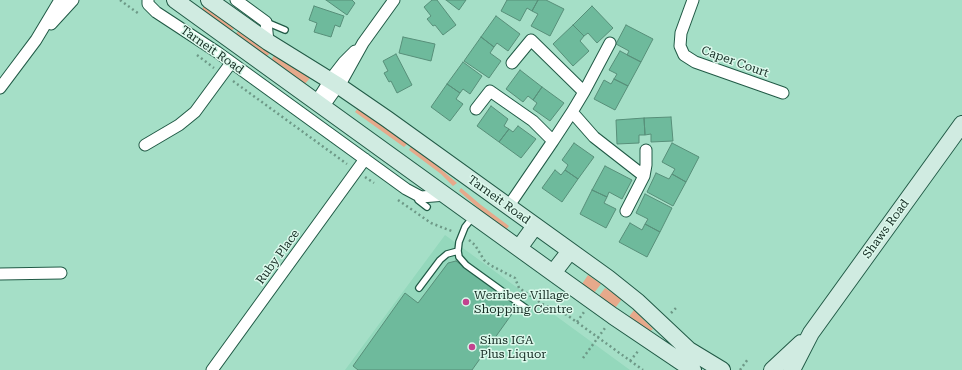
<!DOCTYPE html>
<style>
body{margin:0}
canvas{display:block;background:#a5dfc7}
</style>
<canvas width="962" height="370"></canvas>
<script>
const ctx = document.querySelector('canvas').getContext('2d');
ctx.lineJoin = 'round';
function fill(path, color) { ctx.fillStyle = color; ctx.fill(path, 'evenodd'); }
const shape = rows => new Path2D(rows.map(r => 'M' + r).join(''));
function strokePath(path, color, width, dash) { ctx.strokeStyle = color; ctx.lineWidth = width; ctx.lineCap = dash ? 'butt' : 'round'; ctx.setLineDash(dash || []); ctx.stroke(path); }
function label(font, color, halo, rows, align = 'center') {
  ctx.font = font + ' "Roboto Serif",serif'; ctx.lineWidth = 3; ctx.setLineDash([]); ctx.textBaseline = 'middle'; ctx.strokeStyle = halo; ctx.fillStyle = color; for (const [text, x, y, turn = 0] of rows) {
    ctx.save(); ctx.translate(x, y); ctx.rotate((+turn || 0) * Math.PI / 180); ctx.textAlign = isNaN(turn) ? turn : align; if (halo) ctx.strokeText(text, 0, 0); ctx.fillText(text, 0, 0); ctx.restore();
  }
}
fill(shape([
 [445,235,630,370,345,370]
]), '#94d8bc');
fill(shape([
 [204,6,234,28,231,32,201,11],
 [238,31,270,53,266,57,235,35],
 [274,55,310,78,304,85,271,61],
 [358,108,407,144,404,147,355,112],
 [411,146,429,159,457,183,453,186,441,174,409,150],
 [461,188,481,205,509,226,506,230,487,216,459,191],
 [588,275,601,284,594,293,582,284],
 [605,288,622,299,615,308,599,296],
 [634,310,653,329,648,333,628,318]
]), '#e6a98b');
const building = shape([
 [326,0,352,0,355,3,347,15,326,0],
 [432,0,437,0,456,25,443,35,435,25,433,26,427,19,431,16,424,7,432,0],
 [446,0,466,0,459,10,446,0],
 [507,0,538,0,532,11,527,8,520,21,501,11,507,0],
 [538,0,546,0,564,9,550,36,531,26,538,14,532,11,538,0],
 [314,6,344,16,340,27,335,25,331,37,314,32,317,23,309,20,314,6],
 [592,6,613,28,597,43,588,33,584,36,573,25,592,6],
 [496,16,520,34,508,51,497,43,494,47,481,37,496,16],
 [573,25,584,36,580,41,589,51,573,66,553,44,573,25],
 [626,25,653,39,641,62,627,55,629,51,616,44,626,25],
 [403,37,435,44,431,61,399,53,403,37],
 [481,37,494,47,490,53,501,61,489,78,464,61,481,37],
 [620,51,641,62,628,86,614,79,617,74,609,70,620,51],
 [396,54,412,85,397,93,391,81,389,82,384,73,388,71,383,61,396,54],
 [463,62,482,76,470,94,463,89,460,93,447,84,463,62],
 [520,70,542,87,533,100,528,96,523,102,506,89,520,70],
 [614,79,628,86,615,110,594,99,604,80,611,84,614,79],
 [447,84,460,93,456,99,463,104,450,121,431,107,447,84],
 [542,87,564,103,550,121,533,109,537,103,533,100,542,87],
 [491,106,508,119,504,126,509,129,499,142,477,126,491,106],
 [671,117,673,141,651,142,651,134,645,135,644,118,671,117],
 [644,118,645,135,639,135,639,143,617,144,616,120,644,118],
 [518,126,536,139,521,158,499,142,509,129,513,132,518,126],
 [574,143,594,157,578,179,565,170,568,165,562,160,574,143],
 [672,143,699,157,686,182,672,174,675,169,662,162,672,143],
 [605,166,632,180,622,199,609,192,607,197,592,190,605,166],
 [555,170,561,175,565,170,578,179,562,202,542,188,555,170],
 [656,173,669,179,672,174,686,182,673,206,647,192,656,173],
 [592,190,607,197,604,203,616,209,606,228,580,214,592,190],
 [645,194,672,208,660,232,645,224,648,219,636,213,645,194],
 [630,223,642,230,645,224,660,232,647,257,619,242,630,223],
 [456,261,513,303,514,311,472,370,358,370,353,366,405,293,418,303,448,263,456,261]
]);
fill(building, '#6eba9c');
strokePath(building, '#578f79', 1);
const lane = shape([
 [266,22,285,30],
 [417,196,418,200,427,207],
 [473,217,465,227,459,242,458,251,459,257,466,265,527,309],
 [419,288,440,260,447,254,458,251]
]);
const street = shape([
 [148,0,148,4,156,12,217,52,406,189,421,197,446,195],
 [236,0,266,22,268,42],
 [693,0,681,33,680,46,684,55,695,62,783,93],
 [51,24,73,0],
 [512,63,531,40,584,92,572,112],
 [0,88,36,40,60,0],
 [584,92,610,43],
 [316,102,330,80,344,62,355,51],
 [323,107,343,79,363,43,394,0],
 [476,109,490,91,533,121,553,141,508,207],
 [553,141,572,112,594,137,644,176,626,211],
 [145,145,179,125,195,112,231,63],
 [644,176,646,165,646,150],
 [0,274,61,273],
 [212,370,365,159]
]);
const secondary = shape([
 [175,0,553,273,613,316,693,370],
 [209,0,268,42,339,86,387,119,608,278,638,302,689,350,722,370],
 [519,248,535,226],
 [553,273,570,251],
 [772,370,801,343],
 [792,370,811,333,962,124]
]);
strokePath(lane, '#215a46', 8);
strokePath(street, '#215a46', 13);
strokePath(secondary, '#215a46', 18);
strokePath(shape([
 [120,0,139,14],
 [197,55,214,68],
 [233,81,347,164],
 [365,177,374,183],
 [398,200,431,223,454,232],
 [469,240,475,245,484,260,490,265,515,278,519,288,544,305,567,315,643,370],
 [671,313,676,308],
 [577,322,584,312],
 [583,358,605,328],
 [630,361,639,350],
 [740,370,748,359]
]), '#6d9987', 2.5, [2, 3]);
strokePath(lane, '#fff', 5.5);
strokePath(street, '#fff', 11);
strokePath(secondary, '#d0ebe1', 16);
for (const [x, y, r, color] of [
 [466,302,4,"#c2438f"],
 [472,347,4,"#c2438f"]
]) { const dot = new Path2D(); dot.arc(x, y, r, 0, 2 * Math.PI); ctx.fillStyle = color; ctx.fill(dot); strokePath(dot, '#dcf9ec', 1.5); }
label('12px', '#152c23', '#dcf9ec', [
 ["Tarneit Road",212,50,35],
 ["Caper Court",735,62,20],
 ["Tarneit Road",499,200,36],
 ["Shaws Road",886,229,-54],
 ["Ruby Place",278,257,-54]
]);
label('12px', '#152c23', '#dcf9ec', [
 ["Werribee Village",474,295],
 ["Shopping Centre",474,309],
 ["Sims IGA",480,340],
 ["Plus Liquor",480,354]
], 'left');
</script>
